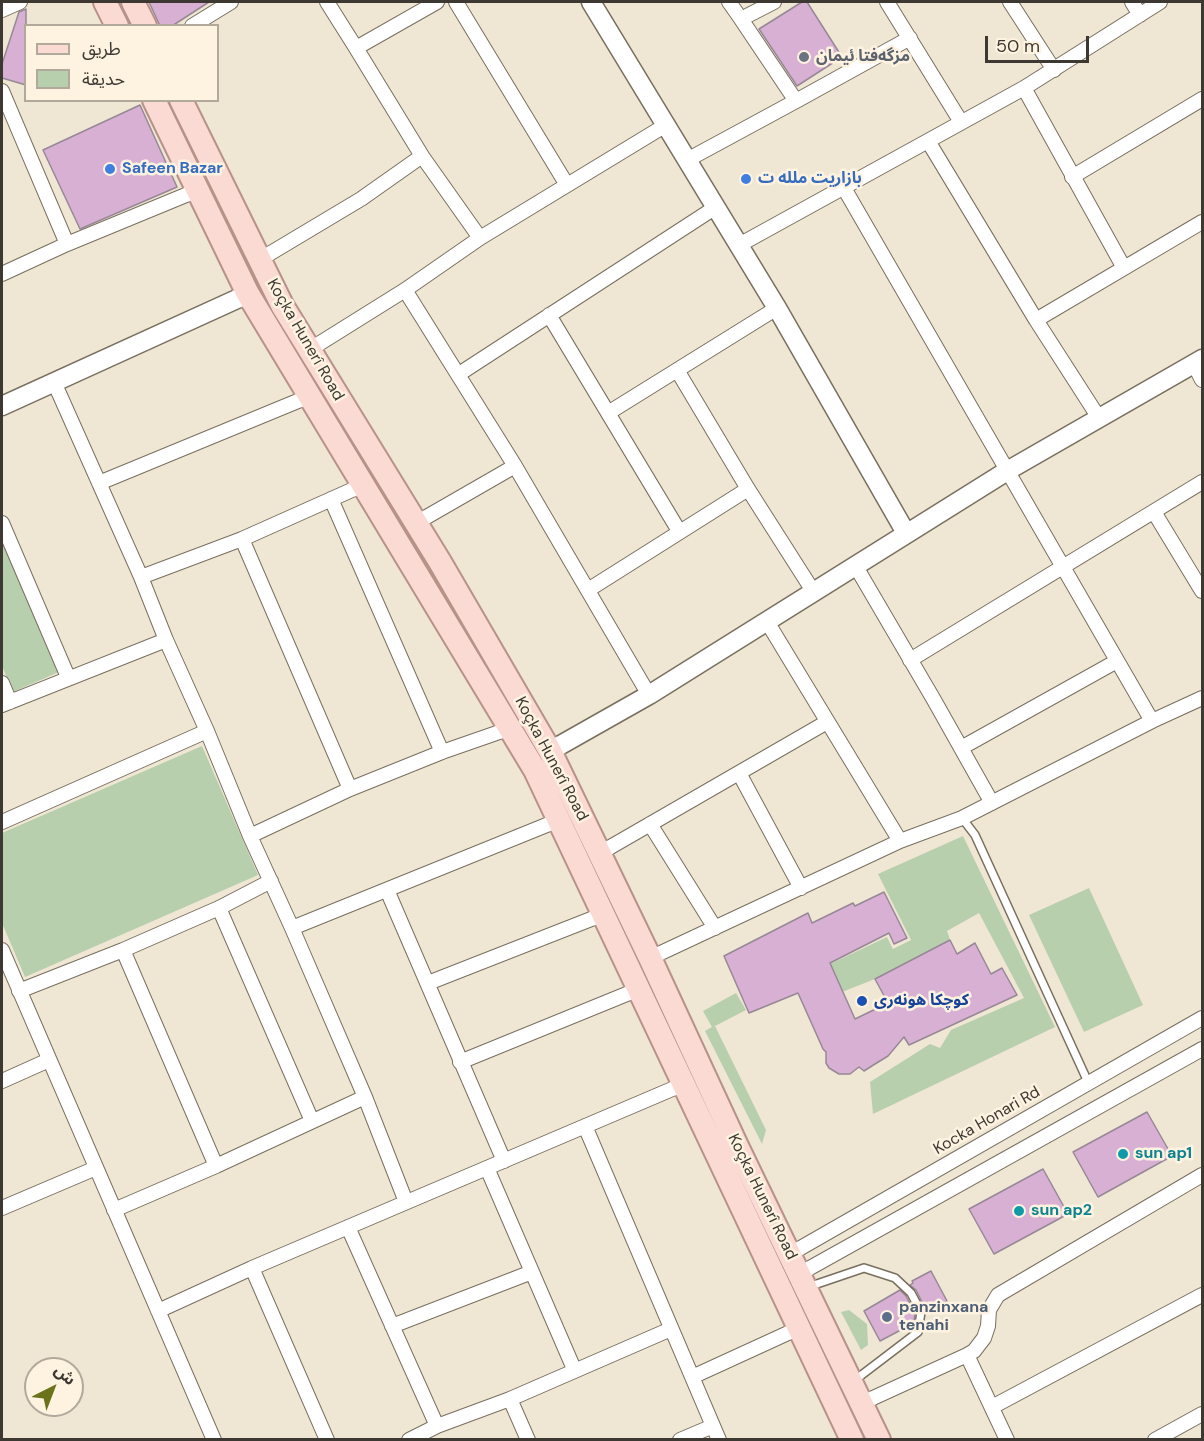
<!DOCTYPE html>
<meta charset="utf-8">
<style>
body{margin:0}
#map{position:relative;width:1204px;height:1441px;overflow:hidden;background:#f0e6d4;font-family:"DM Sans","Noto Sans Arabic",sans-serif}
canvas{display:block}
.frame{position:absolute;inset:0;border:3px solid #3d3932;pointer-events:none}
.legend{position:absolute;left:24px;top:24px;width:195px;height:78px;box-sizing:border-box;background:#fef3e1;border:2px solid #b1a99b;margin:0;padding:8px 10px;list-style:none;font-size:18px;color:#3d3932}
.legend li{display:flex;align-items:center;gap:12px;height:30px}
.legend b{width:30px;border:2px solid #b1a99b}
.north{position:absolute;left:24px;top:1357px;width:60px;height:60px;box-sizing:border-box;background:#fef3e1;border:2px solid #b1a99b;border-radius:50%;rotate:42deg;font-size:16px;font-weight:700;line-height:24px;text-align:center;color:#3d3932}
.north::after{content:'';display:block;margin:auto;width:21px;height:27px;background:#6a721a;clip-path:polygon(50% 0,100% 100%,50% 72%,0 100%)}
.scale{position:absolute;left:985px;top:36px;width:104px;height:27px;box-sizing:border-box;border:3px solid #3d3932;border-top:0;padding-left:8px;font-size:18px;line-height:21px;white-space:nowrap;color:#3d3932;-webkit-text-stroke:4px #fef3e1;paint-order:stroke}
</style>
<div id="map">
<canvas width="1204" height="1441"></canvas>
<div class="frame"></div>
<ul class="legend">
<li><b style="height:8px;background:#fbdad4"></b>طريق</li>
<li><b style="height:16px;background:#b8cfad"></b>حديقة</li>
</ul>
<div class="north">ش</div>
<div class="scale">50 m</div>
</div>
<script>
const ctx = document.querySelector('canvas').getContext('2d');
ctx.lineJoin = 'round';
function fill(path, color) { ctx.fillStyle = color; ctx.fill(path, 'evenodd'); }
const shape = rows => new Path2D(rows.map(r => 'M' + r).join(''));
function strokePath(path, color, width, dash) { ctx.strokeStyle = color; ctx.lineWidth = width; ctx.lineCap = dash ? 'butt' : 'round'; ctx.setLineDash(dash || []); ctx.stroke(path); }
function label(font, color, halo, rows, align = 'center') {
  ctx.font = font + ' "DM Sans","Noto Sans Arabic",sans-serif'; ctx.lineWidth = 5; ctx.setLineDash([]); ctx.textBaseline = 'middle'; ctx.strokeStyle = halo; ctx.fillStyle = color; for (const [text, x, y, turn = 0] of rows) {
    ctx.save(); ctx.translate(x, y); ctx.rotate((+turn || 0) * Math.PI / 180); ctx.textAlign = isNaN(turn) ? turn : align; if (halo) ctx.strokeText(text, 0, 0); ctx.fillText(text, 0, 0); ctx.restore();
  }
}
fill(shape([
 [2,539,59,672,13,692,2,666],
 [202,746,258,875,25,977,2,923,2,833],
 [963,836,1055,1027,873,1114,870,1082,930,1044,940,1048,951,1030,1024,998,979,913,947,931,950,940,875,979,842,992,830,964,887,937,893,949,911,940,878,874],
 [1089,888,1143,1005,1084,1032,1029,915],
 [736,993,746,1010,715,1026,766,1130,762,1144,705,1031,712,1027,703,1011],
 [849,1310,867,1324,868,1345,861,1350,841,1312]
]), '#b8cfad');
const building = shape([
 [149,2,209,2,172,26,160,26,149,2],
 [802,2,807,2,842,57,797,86,759,29,802,2],
 [26,9,26,85,2,78,2,64,19,12,26,9],
 [140,105,177,187,80,229,43,150,140,105],
 [884,892,907,938,894,944,889,933,830,963,855,1019,888,1003,875,979,950,940,957,954,975,943,991,974,1002,968,1017,995,909,1045,904,1037,888,1056,875,1064,864,1071,859,1067,850,1074,839,1074,829,1068,826,1063,826,1052,823,1049,798,993,749,1013,724,956,808,913,812,923,853,903,855,906,884,892],
 [1147,1112,1172,1156,1098,1197,1073,1152,1147,1112],
 [1043,1169,1068,1214,994,1254,969,1209,1043,1169],
 [931,1271,947,1301,927,1312,916,1290,910,1285,913,1283,912,1281,931,1271],
 [900,1290,906,1296,915,1313,914,1323,880,1341,864,1311,900,1290]
]);
fill(building, '#d7b0d3');
strokePath(building, '#978896', 1.5);
const service = shape([
 [962,818,975,835,1088,1082],
 [808,1287,864,1268,895,1278,911,1293,921,1312,918,1332,855,1380]
]);
const minor = shape([
 [327,2,356,48,437,2],
 [456,2,567,185],
 [729,2,741,19],
 [887,2,961,122],
 [1010,2,1054,70],
 [1132,2,1140,15],
 [2,10,20,2],
 [192,26,231,2],
 [356,48,422,156],
 [1024,88,1124,268],
 [2,91,67,244],
 [796,101,910,38],
 [928,141,1036,320,1099,418],
 [687,160,796,101,741,19,774,2],
 [1072,177,1202,99],
 [739,245,1024,88,1160,2],
 [259,260,361,199,422,156,480,238],
 [2,274,67,244,198,190],
 [405,290,515,466,649,695],
 [549,315,679,531],
 [1036,320,1202,222],
 [309,350,405,290,480,238,666,125],
 [1194,364,1202,380],
 [677,370,748,489,813,591],
 [459,374,716,207],
 [54,382,141,577,166,640,207,731,250,836,292,928,365,1097,406,1202],
 [608,413,777,308],
 [99,483,310,396],
 [331,499,442,752],
 [1154,512,1202,591],
 [2,523,68,677],
 [416,523,515,466],
 [242,539,350,789],
 [855,565,934,700,992,803],
 [141,577,242,539,363,485],
 [588,590,748,489],
 [766,620,900,841],
 [910,660,1202,482],
 [2,683,10,702],
 [2,705,166,640],
 [1152,721,1202,698],
 [961,748,1117,661],
 [739,773,801,888],
 [2,822,207,731],
 [650,824,715,928],
 [250,836,350,789,442,752,511,728],
 [600,853,827,722],
 [387,890,504,1161],
 [219,908,312,1121],
 [292,928,559,820],
 [2,950,214,1440],
 [123,950,216,1166],
 [650,958,900,841,962,818,1152,721,844,188],
 [428,983,604,914],
 [19,991,123,950,219,908,271,881],
 [460,1062,639,989],
 [2,1081,49,1060],
 [585,1126,719,1440],
 [487,1168,574,1369],
 [2,1208,96,1168],
 [114,1210,216,1166,365,1097],
 [348,1227,437,1426],
 [790,1254,1202,1018],
 [252,1268,327,1440],
 [799,1274,1202,1049],
 [158,1311,252,1268,684,1084],
 [392,1326,532,1272],
 [967,1355,1007,1440],
 [692,1377,799,1328],
 [510,1399,528,1440],
 [862,1403,967,1355,974,1351,984,1338,988,1326,989,1310,998,1295,1202,1175],
 [992,1407,1202,1295],
 [409,1440,437,1426,510,1399,671,1329],
 [680,1440,713,1426],
 [1155,1440,1202,1414]
]);
const tertiary = shape([
 [591,2,777,308,906,533],
 [2,406,248,294],
 [550,751,649,695,1007,471,1202,359]
]);
const primary = shape([
 [105,2,117,26],
 [133,2,145,26],
 [154,100,248,294,535,770,852,1440],
 [181,100,282,305,440,562,550,751,650,958,737,1146,879,1440]
]);
strokePath(service, '#786f5f', 10);
strokePath(minor, '#786f5f', 16);
strokePath(tertiary, '#786f5f', 21);
strokePath(primary, '#b79289', 26);
strokePath(service, '#fff', 7);
strokePath(minor, '#fff', 14);
strokePath(tertiary, '#fff', 18);
strokePath(primary, '#fbdad4', 22);
for (const [x, y, r, color] of [
 [804,57,6,"#6b7280"],
 [110,169,6,"#3f7fe0"],
 [746,179,6,"#3f7fe0"],
 [862,1001,6,"#1a4fb4"],
 [1123,1154,6,"#0f9aa8"],
 [1019,1211,6,"#0f9aa8"],
 [887,1317,6,"#5c6f8a"]
]) { const dot = new Path2D(); dot.arc(x, y, r, 0, 2 * Math.PI); ctx.fillStyle = color; ctx.fill(dot); strokePath(dot, '#fef3e1', 2); }
label('bold 16px', '#5b616d', '#fef3e1', [
 ["مزگەفتا ئيمان",816,57]
], 'left');
label('bold 16px', '#366cbe', '#fef3e1', [
 ["Safeen Bazar",122,169],
 ["بازاريت ملله ت",758,179]
], 'left');
label('16px', '#3d3932', '#fef3e1', [
 ["Koçka Hunerî Road",305,340,60],
 ["Koçka Hunerî Road",551,759,62],
 ["Kocka Honari Rd",987,1121,-30],
 ["Koçka Hunerî Road",762,1197,64]
]);
label('bold 16px', '#164399', '#fef3e1', [
 ["كوچكا هونەری",874,1001]
], 'left');
label('bold 16px', '#0d838f', '#fef3e1', [
 ["sun ap1",1135,1154],
 ["sun ap2",1031,1211]
], 'left');
label('bold 16px', '#4e5e75', '#fef3e1', [
 ["panzinxana",899,1308],
 ["tenahi",899,1326]
], 'left');
</script>
